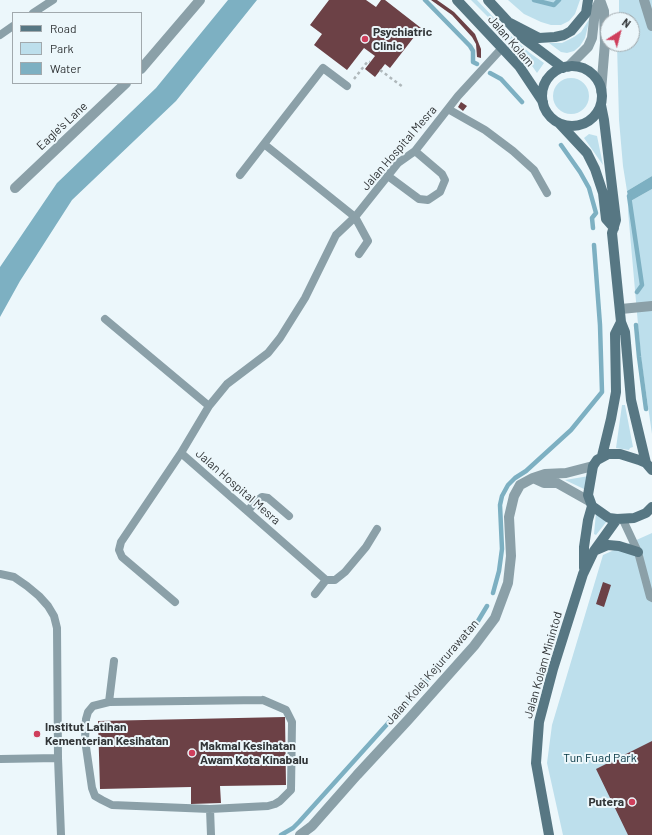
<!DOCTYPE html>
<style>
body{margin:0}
#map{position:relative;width:652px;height:835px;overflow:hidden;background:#ecf7fb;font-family:Barlow,sans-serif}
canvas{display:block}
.legend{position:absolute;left:12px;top:12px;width:130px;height:72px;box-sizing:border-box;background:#ecf7fb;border:1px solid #a1a9ad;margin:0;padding:5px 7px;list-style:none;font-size:12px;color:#313537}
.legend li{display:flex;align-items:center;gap:8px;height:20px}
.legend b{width:20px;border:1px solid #a1a9ad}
.north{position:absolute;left:600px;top:12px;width:40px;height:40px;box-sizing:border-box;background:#ecf7fb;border:1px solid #a1a9ad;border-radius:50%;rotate:36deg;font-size:11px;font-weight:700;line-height:16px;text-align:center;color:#313537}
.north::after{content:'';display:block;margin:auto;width:14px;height:18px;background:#cf3f5c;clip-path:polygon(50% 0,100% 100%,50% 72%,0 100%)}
</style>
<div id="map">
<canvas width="652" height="835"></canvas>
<ul class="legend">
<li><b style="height:5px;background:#577783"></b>Road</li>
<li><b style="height:11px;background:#bddfec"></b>Park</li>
<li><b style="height:11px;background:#7db0c2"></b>Water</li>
</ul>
<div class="north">N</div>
</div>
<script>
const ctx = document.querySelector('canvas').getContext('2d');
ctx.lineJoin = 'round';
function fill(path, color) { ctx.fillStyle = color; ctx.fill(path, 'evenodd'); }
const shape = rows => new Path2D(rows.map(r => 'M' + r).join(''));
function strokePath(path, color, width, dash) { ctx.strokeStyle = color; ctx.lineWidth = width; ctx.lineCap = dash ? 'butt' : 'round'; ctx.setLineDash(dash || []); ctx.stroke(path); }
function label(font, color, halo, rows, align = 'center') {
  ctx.font = font + ' Barlow,sans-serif'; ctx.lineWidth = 4; ctx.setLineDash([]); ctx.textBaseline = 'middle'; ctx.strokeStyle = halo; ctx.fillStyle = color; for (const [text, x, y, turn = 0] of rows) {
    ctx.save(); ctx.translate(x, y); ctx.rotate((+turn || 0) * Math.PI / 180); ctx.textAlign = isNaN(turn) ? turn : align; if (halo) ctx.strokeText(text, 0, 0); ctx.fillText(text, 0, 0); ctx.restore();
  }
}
fill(shape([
 [471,0,477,0,514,39,530,53,544,63,537,73,525,56,512,41],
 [508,0,580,0,575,14,569,21,561,25,551,25,541,22,524,14],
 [619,0,652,0,652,176,627,191,623,166,619,120,617,44,632,44,632,20,619,20],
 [590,18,585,38,580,46,574,51,567,53,561,52,549,43,562,43,574,37,581,32],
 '553 96a18 18 0 1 1 36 0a18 18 0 1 1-36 0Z',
 [589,134,597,136,603,165,584,138],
 [652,189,652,434,641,358,628,211,629,202],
 [622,405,625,405,633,447,630,448,629,450,616,448],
 [589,476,584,489,565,480],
 [596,513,607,521,596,535,594,534],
 [652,533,652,835,563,835,547,763,552,725,603,555]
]), '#bddfec');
fill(shape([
 [228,0,257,0,176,101,72,200,20,281,0,317,0,267,57,183,156,88],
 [652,176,652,189,629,202,627,191]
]), '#7db0c2');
strokePath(shape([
 [425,0,470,46,473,51,473,62,477,64],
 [534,0,554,5,559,0],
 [490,73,501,79,522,102],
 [561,145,580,172,589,188,596,213,592,218,593,228],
 [629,196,642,285,637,292],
 [636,325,639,357,646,409],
 [493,593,499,571,502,549,500,505,502,496,508,485,515,478,526,471,571,430,602,392,600,325,594,245],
 [478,621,487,606],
 [281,835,293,828,299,822,463,640]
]), '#7db0c2', 4.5);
fill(shape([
 [329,0,366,0,376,7,381,0,385,0,421,28,390,68,385,64,375,77,365,69,375,56,364,48,347,70,314,45,322,34,310,25],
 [431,0,437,0,454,12,475,34,481,49,481,58,477,57,476,44,472,37,452,15],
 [461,102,467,106,463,111,458,107],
 [603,582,611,585,604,607,596,604],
 [285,717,286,785,220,786,221,803,191,804,191,787,100,789,98,721],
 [652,741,652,835,628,835,596,769]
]), '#6c4146');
strokePath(shape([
 [380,70,403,87],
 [354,79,368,61,370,62]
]), '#afb8bb', 2.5, [3, 3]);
strokePath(shape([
 [33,13,53,0],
 [0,35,13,26],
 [448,109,485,130,513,151,534,170,547,193],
 [264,144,323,68,347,86],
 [240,175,264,144,355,217,368,241,359,254],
 [388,176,419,199,428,200,440,192,445,180,442,174,415,151],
 [105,319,209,406],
 [248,511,254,503,262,497,268,498,289,516],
 [623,520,638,552,650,597,652,598],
 [377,529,366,547,345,572,335,580,326,580,181,453,209,406,227,384,268,353,280,338,305,298,336,235,355,217,398,163,415,151,458,96,502,48],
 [0,574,14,577,27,586,39,596,48,606,54,616,57,628,58,758,61,835],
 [315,594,326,580],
 [175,602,122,557,119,550,121,542,181,453],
 [263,700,286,710,292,722,291,790,280,801,275,804,268,806,210,809,112,805,102,800,95,796,92,788,85,740,86,719,88,712,93,706,109,702,263,700],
 [109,702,114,661],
 [0,759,58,758],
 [210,809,211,835]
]), '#8ba0a8', 8);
strokePath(shape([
 [644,0,652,26],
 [141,69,200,0],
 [15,188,126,83],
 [621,309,652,306],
 [533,478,544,483,557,483,589,501],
 [300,835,312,826,357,775,408,720,474,646,495,618,508,583,511,556,509,517,514,496,520,485,533,478,545,474,566,473,593,466]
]), '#8ba0a8', 10);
strokePath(shape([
 [600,0,604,11,605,43,601,91],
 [568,67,588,47,592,38,595,11,600,0]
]), '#8ba0a8', 10);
strokePath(shape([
 [457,0,519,66,543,102],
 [488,0,523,38,563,68],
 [510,23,539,38,555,37,564,35,571,31,586,13,588,0],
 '542 96a30 30 0 1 1 60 0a30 30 0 1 1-60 0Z',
 [601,105,604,120,616,220,612,233,621,322,625,332,631,400,646,463],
 [559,123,587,153,595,169,603,193,606,219,614,228],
 [602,456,611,419,616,392,615,334,621,322],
 [652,470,646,463,639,460,620,454,608,454,597,460,593,466,588,495,592,506,609,518,617,519,634,518,646,513,652,507],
 [594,551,608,545,619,546,638,552],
 [584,568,584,547,588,520,592,506],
 [549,835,536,763,539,722,553,669,583,574,594,551,617,519]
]), '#577783', 10);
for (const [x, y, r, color] of [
 [365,39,4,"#cf3f5c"],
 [37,734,4,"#cf3f5c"],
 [192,753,4,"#cf3f5c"],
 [632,802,4,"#cf3f5c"]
]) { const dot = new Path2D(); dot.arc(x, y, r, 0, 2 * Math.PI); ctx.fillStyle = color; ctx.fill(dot); strokePath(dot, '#ecf7fb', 1.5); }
label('bold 12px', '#313537', '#ecf7fb', [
 ["Psychiatric",373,32],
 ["Clinic",373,46],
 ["Institut Latihan",45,727],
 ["Kementerian Kesihatan",45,741],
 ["Makmal Kesihatan",200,746],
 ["Awam Kota Kinabalu",200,760],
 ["Putera",624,802,"right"]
], 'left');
label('12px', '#313537', '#ecf7fb', [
 ["Jalan Kolam",511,41,49],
 ["Eagle's Lane",62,126,-43],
 ["Jalan Hospital Mesra",399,148,-49],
 ["Jalan Hospital Mesra",238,487,41],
 ["Jalan Kolam Minintod",543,665,-74],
 ["Jalan Kolej Kejururawatan",432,672,-49]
]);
label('12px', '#01323f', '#ecf7fb', [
 ["Tun Fuad Park",600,758]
]);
</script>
